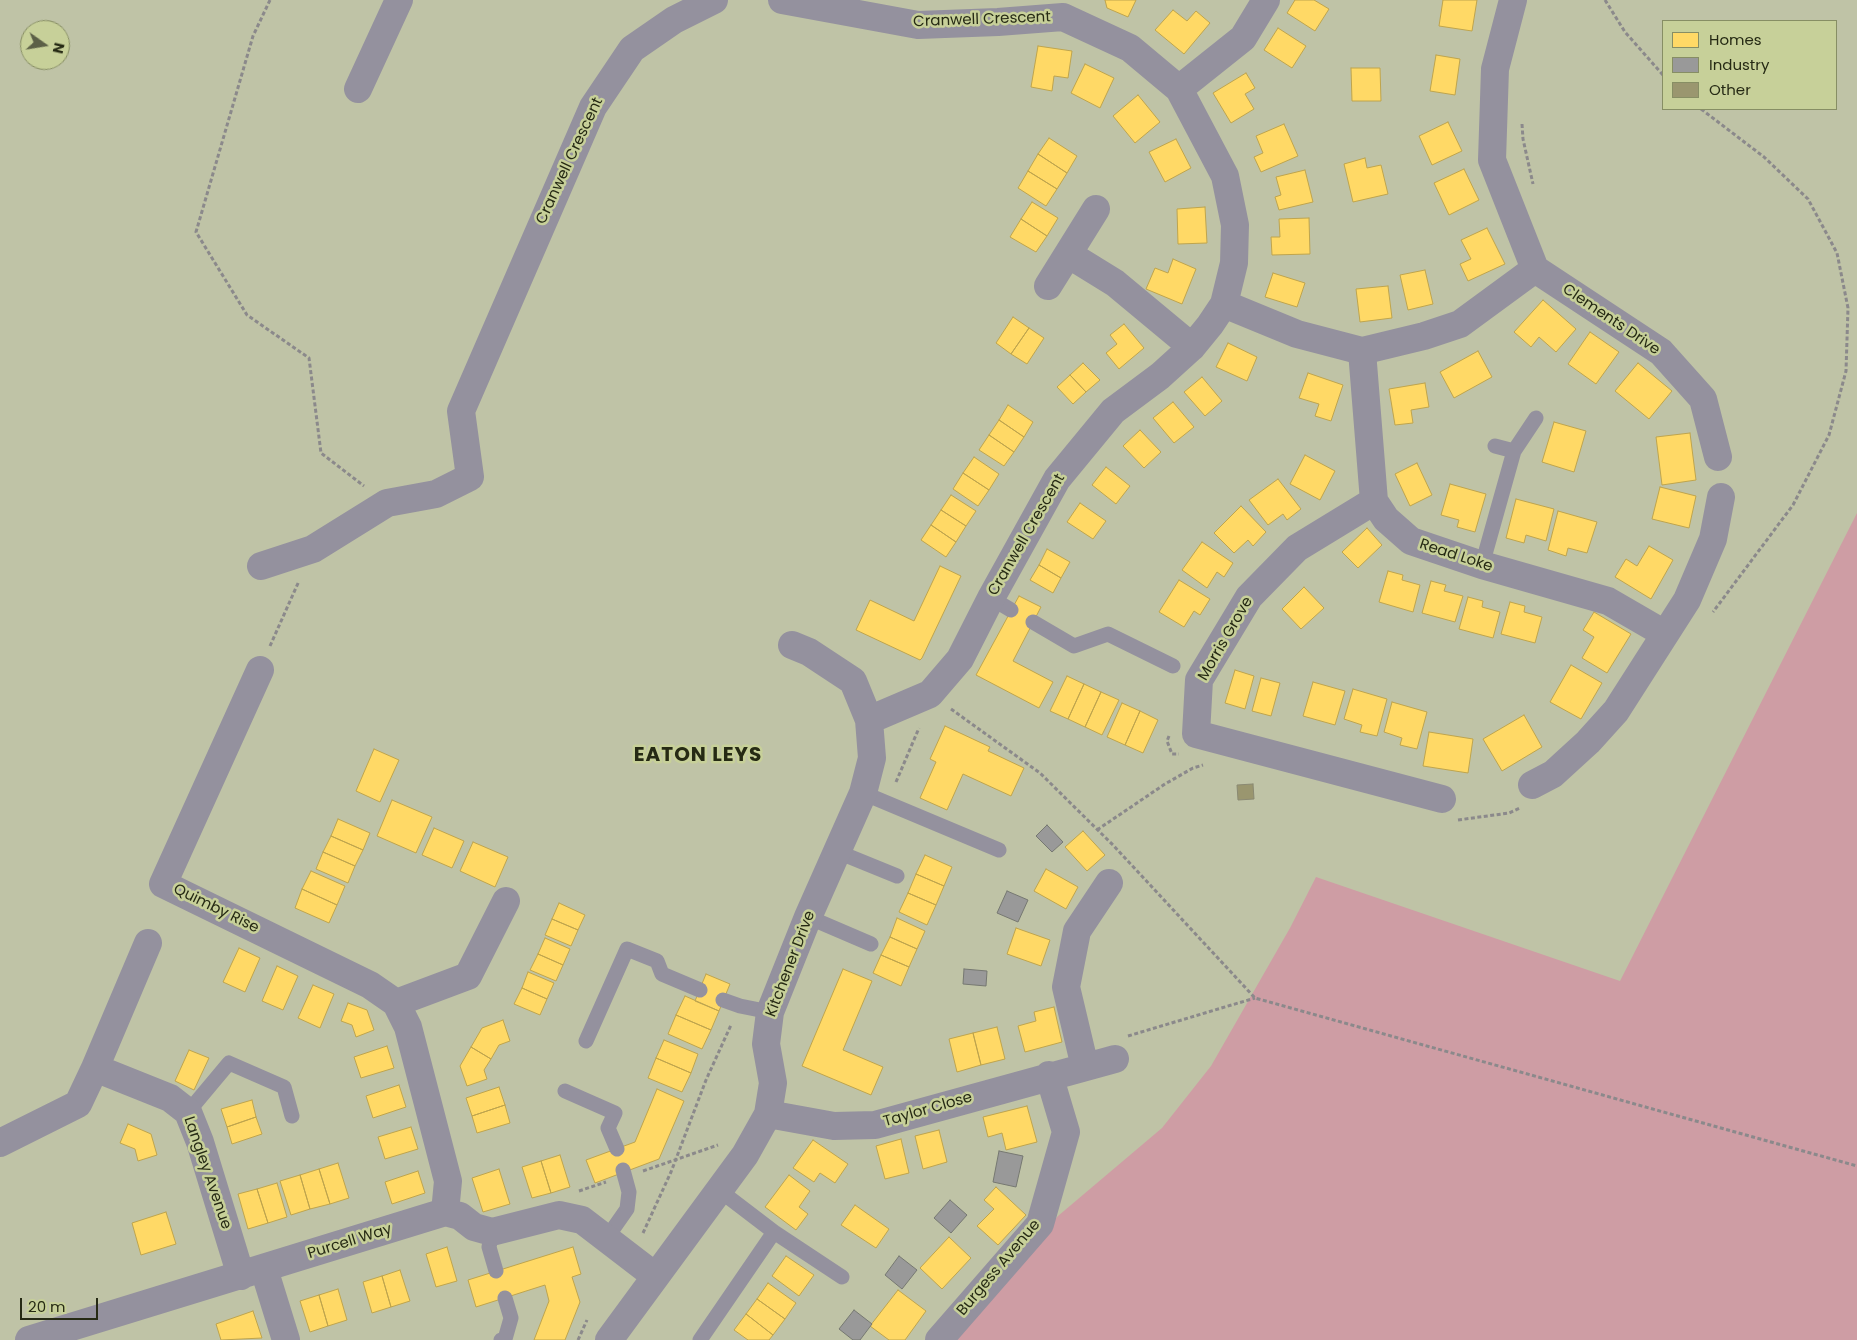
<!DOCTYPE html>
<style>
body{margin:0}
#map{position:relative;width:1857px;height:1340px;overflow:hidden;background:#bfc3a6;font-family:Poppins,sans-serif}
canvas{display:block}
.legend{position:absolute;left:1662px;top:20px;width:175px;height:90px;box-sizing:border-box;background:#c7d099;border:1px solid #878e64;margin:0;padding:6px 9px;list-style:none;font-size:15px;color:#262a14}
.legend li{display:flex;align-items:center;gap:10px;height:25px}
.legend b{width:25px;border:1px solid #878e64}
.north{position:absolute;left:20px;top:20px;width:50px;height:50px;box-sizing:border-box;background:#c7d099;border:1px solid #878e64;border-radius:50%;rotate:103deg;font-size:14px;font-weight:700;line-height:20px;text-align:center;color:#262a14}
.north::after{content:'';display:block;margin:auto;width:18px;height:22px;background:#5c6047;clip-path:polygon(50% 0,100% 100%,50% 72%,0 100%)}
.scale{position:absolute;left:20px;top:1298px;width:78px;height:22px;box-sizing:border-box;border:2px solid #262a14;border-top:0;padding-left:6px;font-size:15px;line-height:18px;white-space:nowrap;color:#262a14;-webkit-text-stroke:4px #c7d099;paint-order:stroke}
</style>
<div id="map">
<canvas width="1857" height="1340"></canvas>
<ul class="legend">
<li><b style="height:14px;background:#ffd966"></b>Homes</li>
<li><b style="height:14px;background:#999"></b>Industry</li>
<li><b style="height:14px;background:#9a966f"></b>Other</li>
</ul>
<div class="north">N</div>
<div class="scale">20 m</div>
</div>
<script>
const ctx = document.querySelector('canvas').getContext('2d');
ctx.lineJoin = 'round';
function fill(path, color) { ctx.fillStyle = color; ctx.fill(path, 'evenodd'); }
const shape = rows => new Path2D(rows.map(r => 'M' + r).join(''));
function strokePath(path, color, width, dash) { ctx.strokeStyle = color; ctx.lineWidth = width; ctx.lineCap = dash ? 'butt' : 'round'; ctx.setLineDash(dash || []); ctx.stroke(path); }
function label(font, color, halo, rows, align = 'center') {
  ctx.font = font + ' Poppins,sans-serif'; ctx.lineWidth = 5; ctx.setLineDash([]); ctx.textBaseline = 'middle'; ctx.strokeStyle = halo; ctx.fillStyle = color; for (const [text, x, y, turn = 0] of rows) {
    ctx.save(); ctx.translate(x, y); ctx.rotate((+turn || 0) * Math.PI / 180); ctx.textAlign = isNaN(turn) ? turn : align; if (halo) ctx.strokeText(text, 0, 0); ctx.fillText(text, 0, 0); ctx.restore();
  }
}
fill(shape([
 [1857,513,1857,1340,953,1340,1058,1216,1162,1128,1211,1066,1290,928,1316,877,1620,981]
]), '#ce9da4');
const homes = shape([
 [1105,0,1136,0,1128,17,1107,8,1105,0],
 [1295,0,1314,0,1329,9,1315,31,1287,13,1295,0],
 [1443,0,1477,0,1472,31,1439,26,1443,0],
 [1173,10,1187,21,1196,11,1210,23,1184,54,1155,30,1173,10],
 [1278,28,1306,46,1292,68,1264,50,1278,28],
 [1038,46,1072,51,1068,78,1054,76,1052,91,1031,87,1038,46],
 [1436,55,1460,59,1455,95,1430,91,1436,55],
 [1085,64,1114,78,1100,108,1071,93,1085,64],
 [1351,68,1380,68,1381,101,1352,101,1351,68],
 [1246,73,1255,88,1245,94,1254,109,1231,123,1213,93,1246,73],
 [1138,95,1160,122,1135,143,1113,116,1138,95],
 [1448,122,1462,151,1432,165,1419,136,1448,122],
 [1284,124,1298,156,1261,172,1254,157,1263,153,1256,136,1284,124],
 [1049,138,1077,156,1067,173,1038,154,1049,138],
 [1176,139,1191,168,1165,182,1149,152,1176,139],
 [1038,154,1067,173,1057,189,1028,171,1038,154],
 [1365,158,1367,168,1381,165,1388,194,1353,202,1344,164,1365,158],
 [1464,169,1479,200,1449,215,1434,183,1464,169],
 [1305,170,1313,202,1279,210,1275,197,1281,195,1276,177,1305,170],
 [1028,171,1057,189,1046,206,1018,188,1028,171],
 [1032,202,1058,218,1047,236,1021,219,1032,202],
 [1205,207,1207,243,1178,244,1177,209,1205,207],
 [1309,218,1310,254,1272,255,1271,237,1280,237,1279,219,1309,218],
 [1021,219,1047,236,1036,252,1010,237,1021,219],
 [1487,228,1505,264,1468,281,1460,264,1471,259,1461,240,1487,228],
 [1173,259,1196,269,1182,304,1146,289,1155,268,1168,273,1173,259],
 [1425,270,1433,304,1408,310,1400,275,1425,270],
 [1273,273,1305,283,1297,307,1265,297,1273,273],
 [1388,286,1392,318,1360,322,1356,289,1388,286],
 [1543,300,1576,329,1556,352,1539,337,1531,347,1514,332,1543,300],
 [1013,317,1029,328,1011,354,996,343,1013,317],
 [1124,324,1144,348,1119,369,1106,353,1117,344,1110,335,1124,324],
 [1029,328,1044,338,1027,364,1011,354,1029,328],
 [1590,332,1619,352,1596,384,1568,364,1590,332],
 [1228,343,1257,357,1247,381,1216,367,1228,343],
 [1478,351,1492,377,1454,398,1440,372,1478,351],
 [1083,363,1100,380,1086,392,1070,375,1083,363],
 [1638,363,1672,391,1649,419,1615,391,1638,363],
 [1308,373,1343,385,1331,421,1315,416,1319,404,1299,398,1308,373],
 [1070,375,1086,392,1073,404,1057,387,1070,375],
 [1202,377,1222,401,1205,416,1184,392,1202,377],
 [1425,383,1429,407,1411,410,1413,423,1395,425,1389,389,1425,383],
 [1173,402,1194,427,1174,443,1153,418,1173,402],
 [1008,405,1033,422,1024,437,999,420,1008,405],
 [999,420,1024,437,1014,452,989,435,999,420],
 [1554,422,1586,431,1574,472,1542,462,1554,422],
 [1140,430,1161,452,1144,468,1123,446,1140,430],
 [1690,433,1696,480,1662,485,1656,437,1690,433],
 [989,435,1014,452,1004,466,979,450,989,435],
 [1305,455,1335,471,1320,500,1290,484,1305,455],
 [974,457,999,474,989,490,963,473,974,457],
 [1417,463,1432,495,1410,506,1395,474,1417,463],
 [1106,467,1130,486,1116,504,1092,485,1106,467],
 [963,473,989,490,978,506,953,489,963,473],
 [1278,479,1301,509,1287,520,1283,514,1268,525,1249,500,1278,479],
 [1450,484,1486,494,1475,532,1457,527,1459,520,1441,515,1450,484],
 [1660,487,1696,496,1689,528,1652,519,1660,487],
 [951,495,976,511,966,526,941,510,951,495],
 [1516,499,1554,509,1546,541,1526,535,1524,543,1506,538,1516,499],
 [1080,503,1106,521,1093,539,1067,522,1080,503],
 [1241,506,1266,532,1253,546,1248,540,1234,553,1214,533,1241,506],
 [941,510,966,526,956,542,931,525,941,510],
 [1558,511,1597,522,1587,553,1568,548,1566,556,1548,550,1558,511],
 [931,525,956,542,946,557,921,540,931,525],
 [1367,528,1382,545,1358,568,1342,552,1367,528],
 [1202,542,1233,563,1224,577,1217,572,1207,588,1182,570,1202,542],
 [1649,546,1673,560,1651,599,1615,577,1626,559,1637,566,1649,546],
 [1047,549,1070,562,1061,578,1039,565,1047,549],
 [1039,565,1061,578,1053,593,1030,580,1039,565],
 [940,566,961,576,922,658,920,660,856,630,870,600,914,621,940,566],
 [1388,571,1403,575,1402,580,1420,585,1413,612,1379,602,1388,571],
 [1179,580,1210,599,1200,615,1194,611,1184,627,1159,612,1179,580],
 [1431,581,1446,585,1444,591,1463,596,1455,622,1422,613,1431,581],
 [1304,587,1324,608,1301,629,1282,609,1304,587],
 [1019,596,1041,607,1013,661,1053,682,1039,708,976,675,1019,596],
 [1468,597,1483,601,1482,607,1500,612,1493,638,1459,629,1468,597],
 [1510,602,1525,606,1524,612,1542,617,1535,643,1501,634,1510,602],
 [1594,612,1631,634,1607,673,1582,658,1594,637,1583,630,1594,612],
 [1571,665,1602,683,1581,719,1550,702,1571,665],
 [1235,670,1254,676,1245,709,1225,703,1235,670],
 [1067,676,1084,684,1068,719,1050,711,1067,676],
 [1261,678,1280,683,1271,716,1252,711,1261,678],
 [1313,682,1345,691,1335,725,1303,716,1313,682],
 [1084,684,1101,692,1085,727,1068,719,1084,684],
 [1353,689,1387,699,1377,736,1360,732,1362,725,1344,719,1353,689],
 [1101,692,1119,700,1102,735,1085,727,1101,692],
 [1392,702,1427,712,1417,749,1400,745,1402,738,1384,732,1392,702],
 [1122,703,1140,711,1125,745,1107,737,1122,703],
 [1140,711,1158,720,1143,753,1125,745,1140,711],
 [1524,715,1542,747,1502,771,1483,739,1524,715],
 [945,726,990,747,988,751,1024,768,1011,796,963,774,947,810,920,798,936,762,930,759,945,726],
 [1429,732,1473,739,1468,773,1423,766,1429,732],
 [374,749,399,760,380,802,356,791,374,749],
 [392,800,432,817,416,853,377,836,392,800],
 [338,819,370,833,363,850,331,836,338,819],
 [434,828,464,841,452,868,422,855,434,828],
 [1083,831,1105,855,1087,871,1065,847,1083,831],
 [331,836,363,850,355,866,323,852,331,836],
 [473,842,508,857,495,887,460,871,473,842],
 [323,852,355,866,348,883,316,869,323,852],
 [925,855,952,867,944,886,916,874,925,855],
 [1046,869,1078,887,1066,909,1034,891,1046,869],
 [311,871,345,886,337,905,302,889,311,871],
 [916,874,944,886,936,905,908,893,916,874],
 [302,889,337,905,329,923,295,908,302,889],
 [908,893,936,905,927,925,899,912,908,893],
 [559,903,585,915,578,930,552,919,559,903],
 [897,918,925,931,917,949,890,937,897,918],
 [552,919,578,930,571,946,545,935,552,919],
 [1016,928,1050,940,1041,966,1007,954,1016,928],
 [890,937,917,949,909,967,881,955,890,937],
 [545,938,570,949,563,965,538,954,545,938],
 [239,948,260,958,245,992,223,982,239,948],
 [538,954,563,965,556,981,530,970,538,954],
 [881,955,909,967,901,986,873,973,881,955],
 [277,966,298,976,283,1010,262,1001,277,966],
 [843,969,872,981,843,1050,883,1067,871,1095,802,1066,843,969],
 [528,972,554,983,547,999,522,988,528,972],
 [706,974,730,984,719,1011,695,1001,706,974],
 [313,985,334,994,320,1028,298,1018,313,985],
 [522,988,547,999,540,1015,514,1004,522,988],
 [685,996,719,1011,711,1030,676,1015,685,996],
 [348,1003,367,1010,374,1030,356,1037,352,1025,341,1021,348,1003],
 [1054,1007,1062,1042,1025,1052,1018,1026,1036,1021,1034,1012,1054,1007],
 [676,1015,711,1030,702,1049,668,1034,676,1015],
 [503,1020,510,1041,499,1045,491,1059,471,1047,482,1028,503,1020],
 [997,1027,1005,1059,981,1065,973,1033,997,1027],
 [973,1033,981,1065,957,1072,949,1039,973,1033],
 [664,1040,698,1054,691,1073,656,1058,664,1040],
 [387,1046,394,1068,361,1078,354,1057,387,1046],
 [471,1047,491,1059,484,1070,487,1079,467,1086,460,1066,471,1047],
 [189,1050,209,1058,194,1090,175,1081,189,1050],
 [656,1058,691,1073,682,1092,648,1078,656,1058],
 [399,1085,406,1107,373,1118,366,1096,399,1085],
 [499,1087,505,1105,472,1116,466,1098,499,1087],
 [657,1089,684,1101,659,1159,595,1183,586,1160,635,1142,657,1089],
 [252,1100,256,1117,227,1127,221,1109,252,1100],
 [505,1105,510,1123,477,1133,472,1116,505,1105],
 [1027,1106,1037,1142,1006,1150,1002,1133,988,1137,983,1117,1027,1106],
 [256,1117,262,1134,232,1144,227,1127,256,1117],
 [128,1124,151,1134,157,1155,138,1161,135,1149,120,1143,128,1124],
 [411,1127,418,1149,385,1159,378,1137,411,1127],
 [939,1130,947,1162,923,1169,915,1136,939,1130],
 [901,1139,909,1173,885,1179,876,1146,901,1139],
 [813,1140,848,1164,835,1183,820,1173,814,1182,793,1168,813,1140],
 [560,1155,570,1187,551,1193,541,1161,560,1155],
 [541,1161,551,1193,532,1198,522,1167,541,1161],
 [338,1163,349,1198,330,1204,319,1169,338,1163],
 [319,1169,330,1204,310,1209,300,1175,319,1169],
 [499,1169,510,1204,483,1212,472,1178,499,1169],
 [418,1171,425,1193,392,1204,385,1182,418,1171],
 [300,1175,310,1209,291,1215,280,1181,300,1175],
 [789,1175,810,1191,799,1207,808,1214,796,1230,765,1207,789,1175],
 [277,1183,287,1217,268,1223,257,1189,277,1183],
 [996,1187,1026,1215,998,1245,977,1226,994,1209,984,1200,996,1187],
 [257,1189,268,1223,248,1229,238,1194,257,1189],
 [855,1205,889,1229,876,1248,841,1225,855,1205],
 [166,1212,176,1244,141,1255,132,1223,166,1212],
 [949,1237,971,1258,942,1289,920,1268,949,1237],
 [447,1247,457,1281,436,1287,426,1254,447,1247],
 [573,1247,581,1274,572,1277,580,1302,565,1340,534,1340,549,1301,545,1285,476,1307,468,1280,573,1247],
 [786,1256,814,1275,799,1296,772,1276,786,1256],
 [400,1270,410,1301,391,1307,382,1276,400,1270],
 [382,1276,391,1307,372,1313,363,1282,382,1276],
 [768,1283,796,1303,785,1319,757,1299,768,1283],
 [338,1289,347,1320,328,1326,319,1295,338,1289],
 [898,1290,926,1311,905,1340,889,1340,870,1326,898,1290],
 [319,1295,328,1326,310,1332,300,1301,319,1295],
 [757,1299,785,1319,773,1335,746,1314,757,1299],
 [253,1311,262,1338,221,1340,216,1324,253,1311],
 [746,1314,773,1335,769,1340,748,1340,734,1330,746,1314]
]);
fill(homes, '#ffd966');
strokePath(homes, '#bea44d', 1);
const industry = shape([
 [1047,825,1063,842,1052,852,1036,836,1047,825],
 [1007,891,1028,900,1018,922,997,913,1007,891],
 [964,969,987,971,986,986,963,984,964,969],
 [999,1151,1023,1156,1016,1187,993,1182,999,1151],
 [950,1200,967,1215,951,1233,934,1218,950,1200],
 [899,1256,917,1270,902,1289,885,1275,899,1256],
 [854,1310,872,1324,860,1340,853,1340,839,1329,854,1310]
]);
fill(industry, '#999');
strokePath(industry, '#767871', 1);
const building = shape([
 [1253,784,1254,799,1238,800,1237,785,1253,784]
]);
fill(building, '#9a966f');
strokePath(building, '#8a8972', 1);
strokePath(shape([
 [270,0,253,36,196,232,247,315,309,358,321,453,364,486],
 [1605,0,1625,32,1663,75],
 [1701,109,1764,157,1808,199,1837,253,1848,308,1846,371,1829,435,1793,505,1713,612],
 [1522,124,1523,139,1533,184],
 [270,646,299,581],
 [951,709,1040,773,1113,845,1255,998,1857,1166],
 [1169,736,1167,741,1172,754,1179,754],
 [896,782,919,728],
 [1458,820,1509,813,1520,808],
 [1097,830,1165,784,1193,768,1203,765],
 [1128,1036,1255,998],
 [643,1171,718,1145],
 [579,1191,606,1182],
 [643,1233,671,1172,706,1080,731,1025],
 [578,1340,587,1320]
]), '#8b898b', 3, [4, 2.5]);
strokePath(shape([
 [1495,446,1514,451],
 [1482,565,1514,451,1536,418],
 [991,598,1011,610],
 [1033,622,1074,646,1108,634,1173,666],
 [863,793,999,850],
 [838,852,897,876],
 [808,917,871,944],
 [723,1000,740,1006,770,1012],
 [586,1041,627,949,657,961,662,974,700,990],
 [565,1091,615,1113,608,1128,617,1149],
 [188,1112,229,1063,284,1087,292,1116],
 [719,1190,774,1232,842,1277],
 [492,1232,489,1247,496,1271],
 [606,1239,627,1209,629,1192,623,1170],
 [501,1340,505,1339,511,1318,505,1298],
 [700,1340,774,1232]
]), '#94919e', 15);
strokePath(shape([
 [782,0,918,25,998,22,1063,17,1130,48,1179,89,1225,176,1235,225,1234,263,1224,304,1210,325,1192,347,1160,376,1113,411,1057,479,991,598,960,659,930,694,869,720],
 [1513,0,1495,69,1492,160,1535,269,1661,352,1703,399,1718,457],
 [358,89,399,0],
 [1179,89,1243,38,1266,0],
 [1068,254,1115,283,1192,347],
 [1048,286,1096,209],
 [1224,304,1297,334,1362,351,1424,336,1460,324,1535,269],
 [1362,351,1374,501,1386,519,1411,541,1482,565,1608,601,1665,634],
 [1374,501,1297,548,1249,597,1199,680,1196,734,1442,799],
 [261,566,313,549,387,503,436,494,470,477,461,411,593,107,632,49,674,20,714,0],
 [260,670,163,884,370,985,396,1003,408,1027,448,1181,445,1212],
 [1532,785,1553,774,1588,742,1616,711,1687,600,1713,539,1721,497],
 [148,943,95,1068,170,1098,188,1112,200,1142,241,1276],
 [396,1003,468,976,506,901],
 [1085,1067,1066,987,1077,931,1109,883],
 [768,1114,834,1126,875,1125,1115,1059],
 [0,1143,78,1104,95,1068],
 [264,1269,286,1340],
 [29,1340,445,1212,460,1216,474,1227,492,1232,559,1215,582,1220,655,1276],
 [609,1340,745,1155,768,1114,773,1083,766,1044,770,1012,808,917,863,793,872,758,869,720,853,681,809,652,792,645],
 [939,1340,1040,1224,1066,1132,1049,1075]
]), '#94919e', 28);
label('15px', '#262a14', '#c7d099', [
 ["Cranwell Crescent",982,20,-2],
 ["Cranwell Crescent",570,161,-65],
 ["Clements Drive",1611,320,34],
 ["Cranwell Crescent",1027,535,-60],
 ["Read Loke",1456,556,18],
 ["Morris Grove",1226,639,-60],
 ["Quimby Rise",216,909,26],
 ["Kitchener Drive",791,964,-69],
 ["Taylor Close",928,1110,-16],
 ["Langley Avenue",207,1173,71],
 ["Purcell Way",350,1242,-17],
 ["Burgess Avenue",999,1268,-50]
]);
ctx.letterSpacing = '1px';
label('bold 20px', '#262a14', '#c7d099', [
 ["EATON LEYS",698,756]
]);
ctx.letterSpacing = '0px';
</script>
